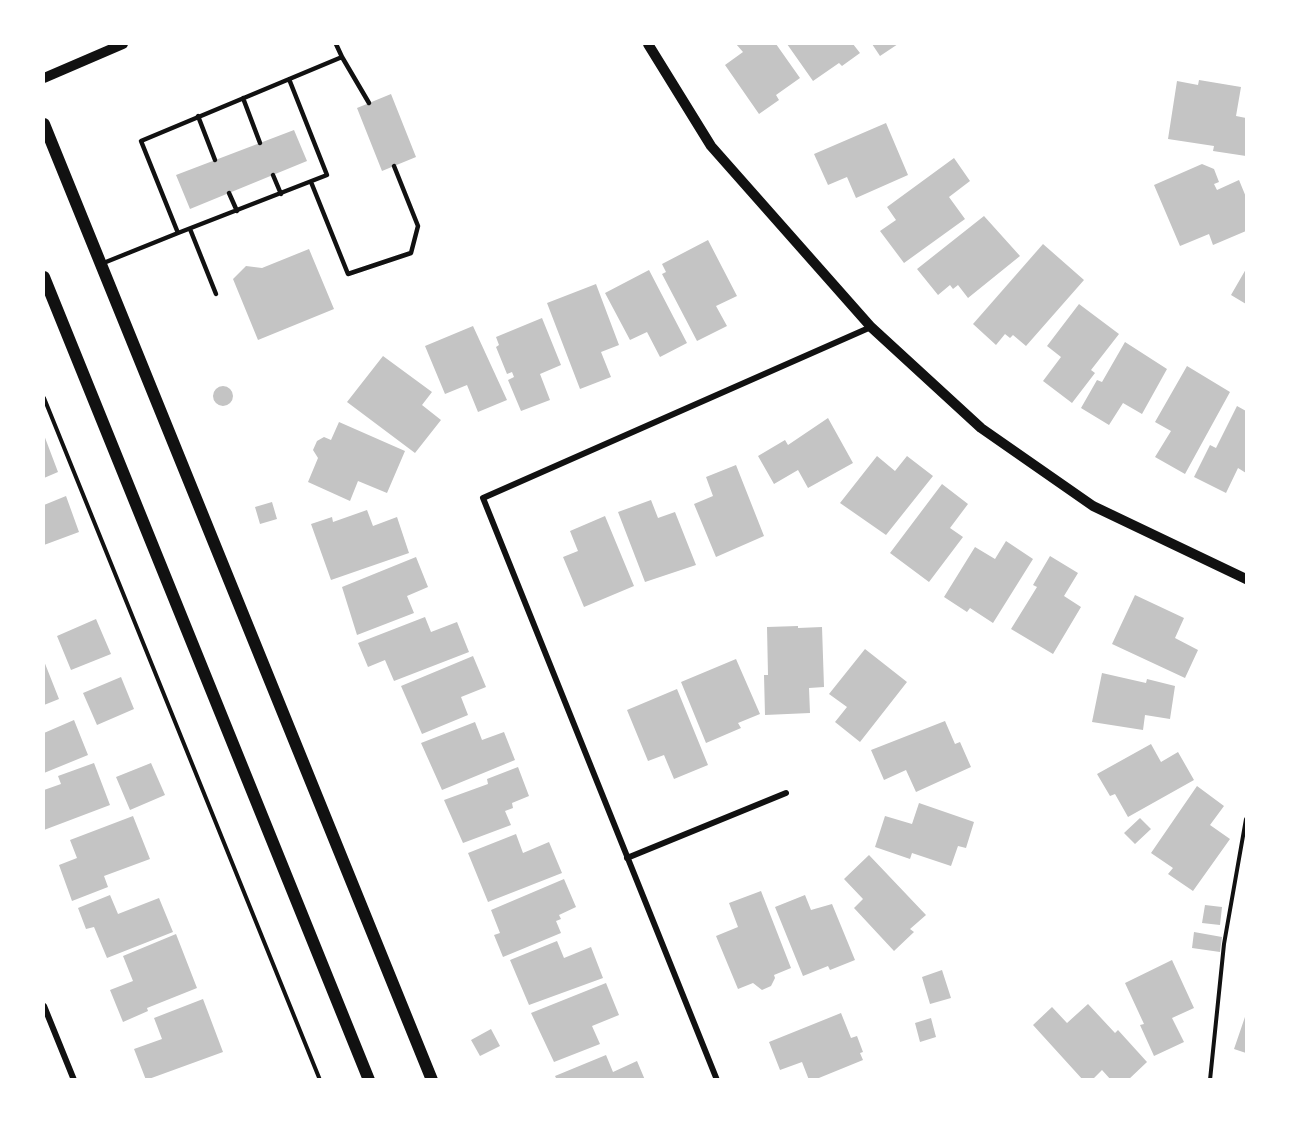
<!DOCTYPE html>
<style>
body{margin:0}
#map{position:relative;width:1290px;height:1123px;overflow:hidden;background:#fff;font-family:"Archivo Narrow",sans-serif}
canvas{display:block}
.frame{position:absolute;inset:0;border:45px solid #fff;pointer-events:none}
</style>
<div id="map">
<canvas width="1290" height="1123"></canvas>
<div class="frame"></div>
</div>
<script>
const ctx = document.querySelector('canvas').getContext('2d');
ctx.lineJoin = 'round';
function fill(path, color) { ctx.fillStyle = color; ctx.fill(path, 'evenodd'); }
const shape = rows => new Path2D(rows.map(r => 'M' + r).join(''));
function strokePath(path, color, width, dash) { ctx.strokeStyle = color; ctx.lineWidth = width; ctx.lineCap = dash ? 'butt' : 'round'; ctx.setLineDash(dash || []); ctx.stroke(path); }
fill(shape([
 [736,44,776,44,800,78,776,95,779,100,759,114,725,65,743,52],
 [787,44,853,44,860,53,842,66,839,63,813,81],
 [872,44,898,44,880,56],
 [1199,80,1241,87,1236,116,1246,118,1246,156,1213,151,1214,146,1168,139,1177,81,1198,85],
 [391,94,416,157,382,171,357,108],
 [886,123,908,175,856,198,847,177,828,185,814,154],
 [294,130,307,161,190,209,176,175],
 [954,158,970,181,949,197,965,219,904,263,880,231,896,220,887,207],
 [1202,164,1214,169,1219,182,1214,184,1217,190,1239,180,1246,197,1246,231,1213,245,1209,234,1180,246,1154,185],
 [984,216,1020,256,968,298,958,285,953,289,950,285,938,295,917,269],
 [708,240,737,296,716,306,727,326,697,341,662,274,666,272,662,264],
 [1043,244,1084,280,1026,346,1013,335,1010,338,1005,334,996,345,973,324],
 [309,249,334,309,258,340,233,279,246,266,262,268],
 [1246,269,1246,304,1231,295],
 [649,270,687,343,660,357,647,332,630,340,605,293],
 [596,284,619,345,601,352,611,377,580,389,547,303],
 [1079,304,1119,334,1091,370,1095,373,1072,403,1043,381,1061,357,1047,346],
 [542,318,561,365,540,374,550,400,521,411,508,380,514,377,512,372,507,374,496,347,499,345,496,337],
 [473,326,507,400,478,412,467,385,445,394,425,346],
 [1125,342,1167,369,1142,414,1123,403,1109,425,1081,408,1097,380,1102,382],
 [383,356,432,392,422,405,441,420,415,453,347,402],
 [1187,366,1230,392,1185,474,1155,457,1171,431,1155,422],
 '213 396a10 10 0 1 1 20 0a10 10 0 1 1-20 0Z',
 [1237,406,1246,411,1246,473,1238,468,1226,493,1194,477,1210,445,1216,448],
 [828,418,853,463,808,488,798,470,774,484,758,456,785,440,788,445],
 [339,422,405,451,387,493,358,481,350,501,308,482,318,458,313,450,317,441,324,437,331,440],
 [44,435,58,472,44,478],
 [877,456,895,471,907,456,933,476,886,535,840,503],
 [736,465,764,536,716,557,694,504,713,496,706,477],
 [942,484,968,504,950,528,963,537,929,582,890,553],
 [66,496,79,532,44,545,44,505],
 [651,500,658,518,675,512,696,565,645,582,618,512],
 [272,502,277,519,260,524,255,507],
 [367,510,373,526,397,517,409,553,331,580,311,524,332,517,333,522],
 [605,516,634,586,584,607,563,557,578,551,570,531],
 [1006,541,1033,559,993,623,970,608,967,612,944,597,975,547,995,559],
 [1050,556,1078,573,1064,596,1081,607,1053,654,1011,629,1037,587,1033,585],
 [416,557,428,587,407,596,414,613,357,635,342,587],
 [1135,595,1184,618,1175,638,1198,650,1185,678,1112,644],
 [425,617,431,632,457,622,469,652,394,681,385,660,368,667,358,643],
 [96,619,111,654,71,670,57,636],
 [798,626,798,628,822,627,824,687,809,688,810,713,765,715,764,675,768,675,767,627],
 [865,649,907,682,860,742,835,722,847,707,829,694],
 [473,656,486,687,461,697,468,715,422,734,401,686],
 [736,659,760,714,738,723,741,728,706,743,681,682],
 [44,661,59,699,44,705],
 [1102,673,1146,683,1147,679,1175,686,1170,719,1145,715,1143,730,1092,722],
 [121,677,134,709,97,725,83,693],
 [677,689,708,765,674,779,664,755,648,761,627,710],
 [74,720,88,755,44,773,44,733],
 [945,721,955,744,960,742,971,767,916,792,906,770,884,780,871,750],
 [475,722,482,740,504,732,515,760,442,790,421,743],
 [1151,744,1161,762,1178,752,1194,780,1128,817,1115,794,1110,796,1097,774],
 [94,763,110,805,44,830,44,790,61,784,58,776],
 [151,763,165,795,130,810,116,777],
 [518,767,529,796,512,803,513,808,505,811,511,825,463,843,444,800,488,784,487,779],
 [1197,786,1224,806,1210,825,1230,839,1193,891,1168,874,1173,868,1151,853],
 [919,803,974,822,966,848,958,846,951,866,912,853,910,859,875,847,885,816,912,824],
 [133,816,150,859,104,876,108,887,72,901,59,865,77,858,70,840],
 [1140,818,1151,829,1135,844,1124,833],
 [516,834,523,853,549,842,562,873,488,902,468,853],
 [869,855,926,915,910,929,914,932,894,951,854,908,863,899,844,879],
 [564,879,576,907,559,915,561,919,556,921,561,933,503,957,494,935,500,933,491,910],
 [761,891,791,968,774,975,775,978,771,986,762,990,753,983,738,989,716,936,738,927,729,903],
 [110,895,118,914,159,898,173,932,107,958,94,927,86,929,78,908],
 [805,895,811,910,832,904,855,960,830,970,828,966,803,976,775,907],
 [1205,905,1222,907,1220,925,1202,923],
 [1194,932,1222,937,1220,952,1192,948],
 [176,934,197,988,147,1008,148,1011,123,1022,110,990,133,981,123,956],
 [557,941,564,958,591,947,603,978,529,1005,510,960],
 [1172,960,1194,1008,1172,1018,1184,1042,1154,1056,1140,1025,1144,1024,1125,983],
 [942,970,951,998,930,1004,922,977],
 [606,983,619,1015,592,1026,600,1044,554,1062,531,1013],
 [203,999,223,1052,146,1080,134,1049,162,1039,154,1018],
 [1088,1004,1115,1033,1118,1030,1147,1062,1128,1080,1111,1080,1102,1070,1092,1080,1083,1080,1033,1025,1052,1007,1067,1023],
 [841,1013,851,1038,857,1036,863,1052,860,1053,863,1060,814,1080,809,1080,802,1062,780,1070,769,1042],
 [1246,1014,1246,1053,1234,1049],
 [931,1018,936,1037,920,1042,915,1023],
 [491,1029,500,1046,480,1056,471,1040],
 [606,1055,613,1072,637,1061,645,1080,557,1080,555,1076]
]), '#c4c4c4');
strokePath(shape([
 [44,398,320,1080],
 [1210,1080,1224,944,1246,819]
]), '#111', 4);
strokePath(shape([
 [342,57,369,103],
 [243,98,260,143],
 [198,116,215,160],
 [273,175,281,194],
 [311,182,348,274,411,253,418,226,394,166],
 [229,193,237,211],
 [190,229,216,294],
 [178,233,327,175,289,79],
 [101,264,178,233,141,141,342,57,336,44]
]), '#111', 4.5);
strokePath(shape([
 [627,858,786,793],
 [44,1006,74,1080],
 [717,1080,483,498,871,327]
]), '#111', 6);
strokePath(shape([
 [648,44,711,146,871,327,981,428,1093,506,1246,579],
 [44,78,123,44]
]), '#111', 10);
strokePath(shape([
 [44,124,432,1080],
 [44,277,369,1080]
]), '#111', 12);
</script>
